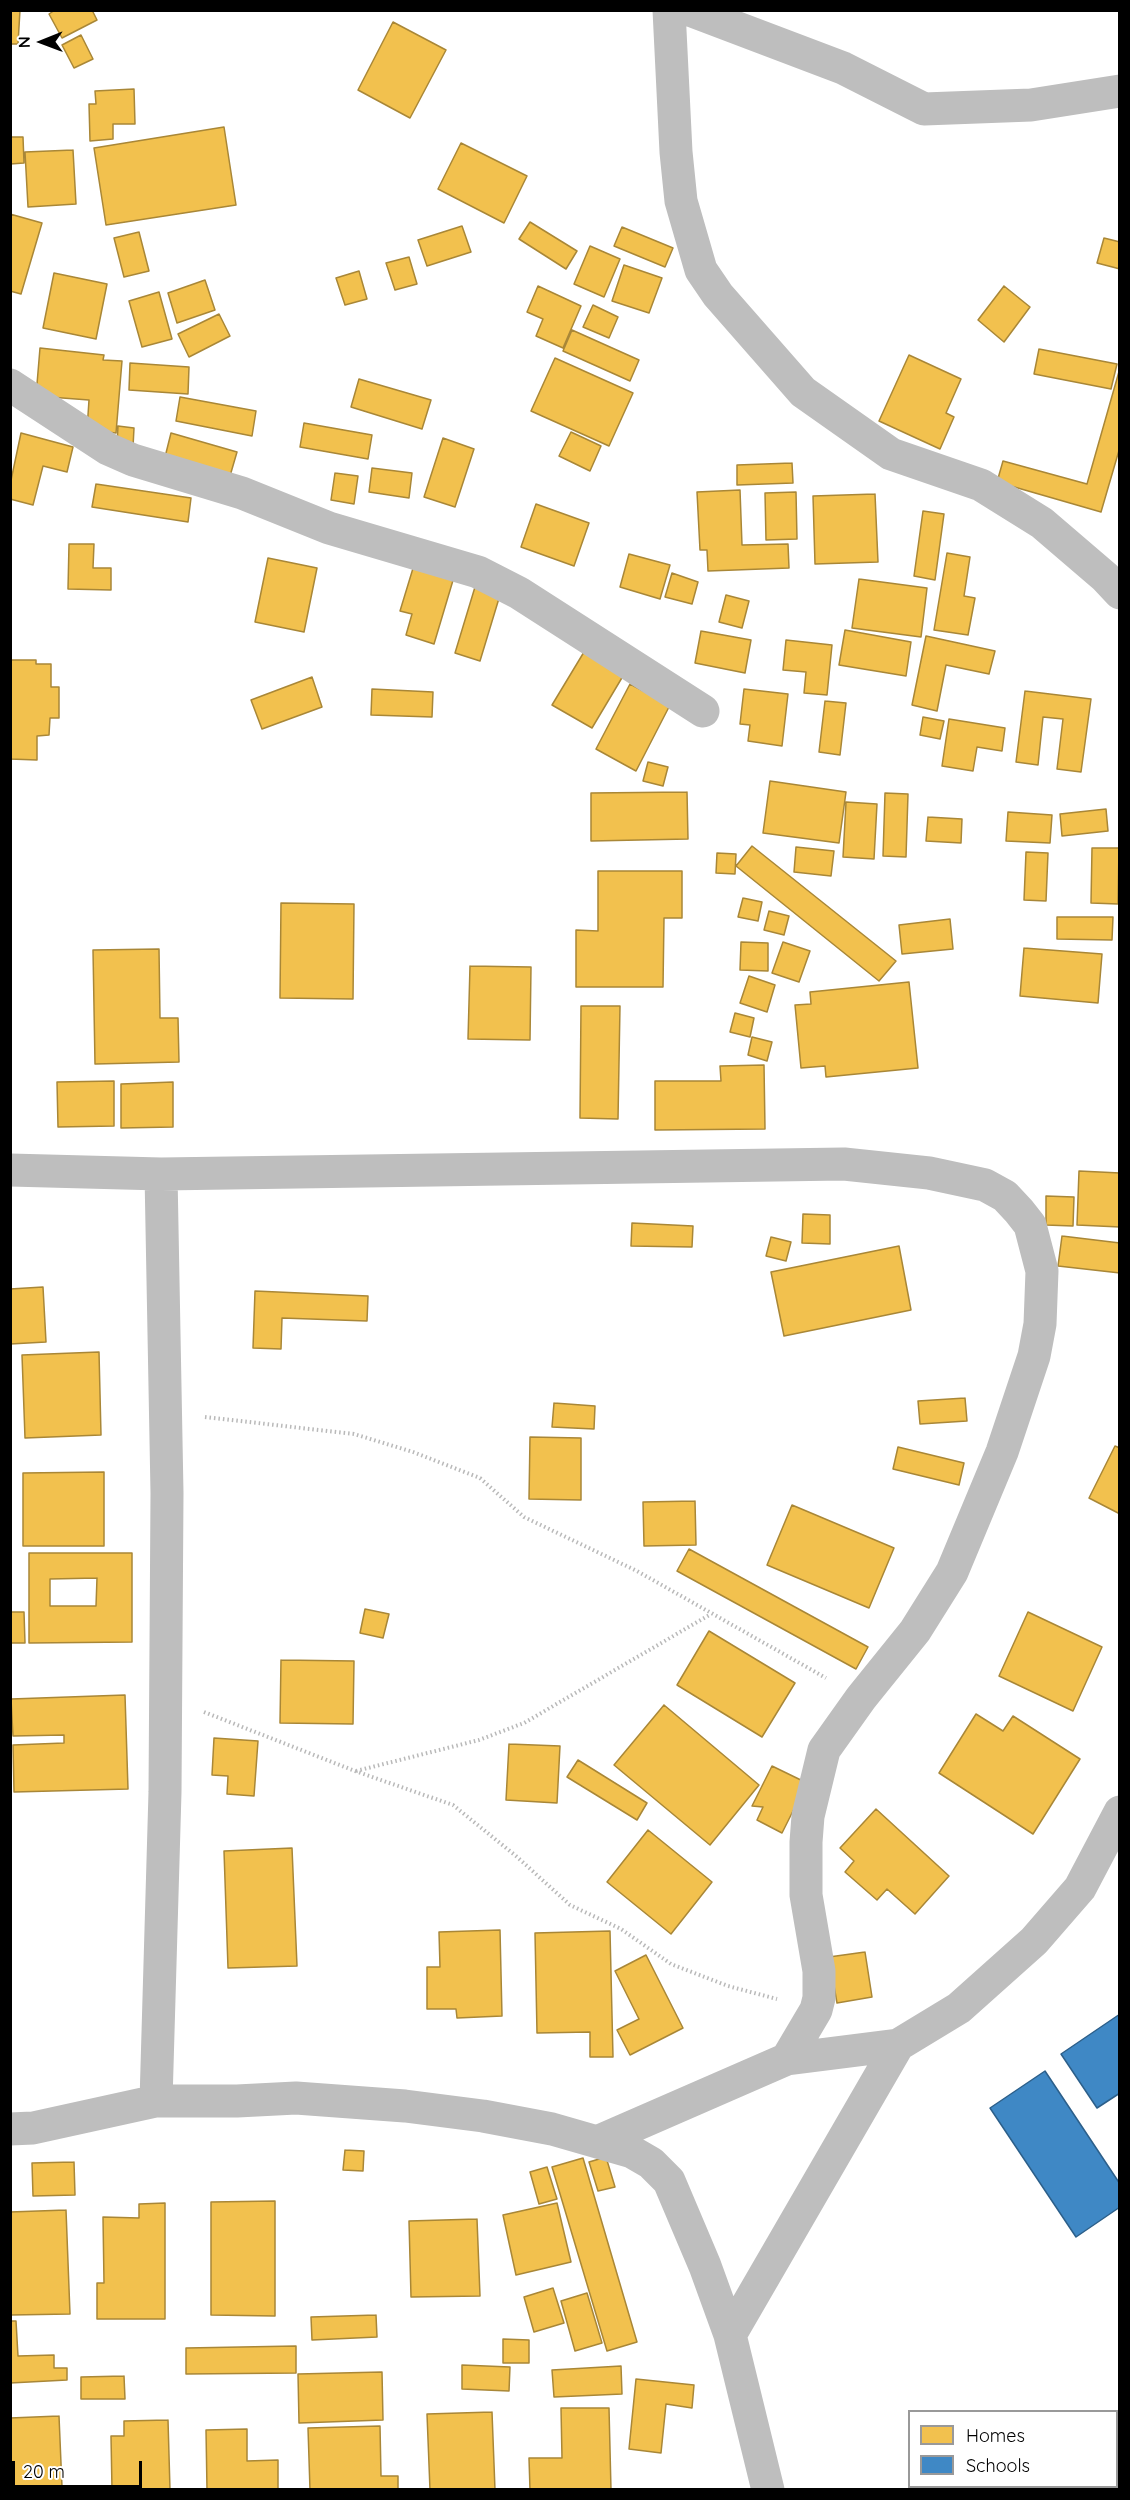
<!DOCTYPE html>
<style>
body{margin:0}
#map{position:relative;width:1130px;height:2500px;overflow:hidden;background:#fff;font-family:Quicksand,sans-serif}
canvas{display:block}
.frame{position:absolute;inset:0;border:12px solid #000;pointer-events:none}
.legend{position:absolute;left:908px;top:2410px;width:210px;height:78px;box-sizing:border-box;background:#fff;border:2px solid #999;margin:0;padding:8px 10px;list-style:none;font-size:18px;color:#000}
.legend li{display:flex;align-items:center;gap:12px;height:30px}
.legend b{width:30px;border:2px solid #999}
.north{position:absolute;left:12px;top:12px;width:60px;height:60px;-webkit-text-stroke:4px #fff;paint-order:stroke;rotate:269deg;font-size:16px;font-weight:700;line-height:24px;text-align:center;color:#000}
.north::after{content:'';display:block;margin:auto;width:21px;height:27px;background:#000;clip-path:polygon(50% 0,100% 100%,50% 72%,0 100%)}
.scale{position:absolute;left:12px;top:2461px;width:130px;height:27px;box-sizing:border-box;border:3px solid #000;border-top:0;padding-left:8px;font-size:18px;line-height:21px;white-space:nowrap;color:#000;-webkit-text-stroke:4px #fff;paint-order:stroke}
</style>
<div id="map">
<canvas width="1130" height="2500"></canvas>
<div class="frame"></div>
<ul class="legend">
<li><b style="height:16px;background:#f2c14e"></b>Homes</li>
<li><b style="height:16px;background:#3f88c5"></b>Schools</li>
</ul>
<div class="north">N</div>
<div class="scale">20 m</div>
</div>
<script>
const ctx = document.querySelector('canvas').getContext('2d');
ctx.lineJoin = 'round';
function fill(path, color) { ctx.fillStyle = color; ctx.fill(path, 'evenodd'); }
const shape = rows => new Path2D(rows.map(r => 'M' + r).join(''));
function strokePath(path, color, width, dash) { ctx.strokeStyle = color; ctx.lineWidth = width; ctx.lineCap = dash ? 'butt' : 'round'; ctx.setLineDash(dash || []); ctx.stroke(path); }
const homes = shape([
 [10,10,20,10,18,44,10,44,10,10],
 [55,10,92,10,97,20,62,38,49,14,55,10],
 [393,22,446,50,410,118,358,90,393,22],
 [81,35,93,59,74,68,62,45,81,35],
 [134,89,135,124,113,124,113,139,90,141,89,104,96,104,95,91,134,89],
 [224,127,236,205,106,225,94,148,224,127],
 [10,137,23,137,24,163,10,164,10,137],
 [461,143,527,176,504,223,438,189,461,143],
 [73,150,76,204,28,207,25,152,73,150],
 [10,214,42,223,21,294,10,291,10,214],
 [530,222,577,251,566,269,519,239,530,222],
 [462,226,471,252,427,266,418,240,462,226],
 [622,227,673,248,665,267,614,246,622,227],
 [139,232,149,271,124,277,114,238,139,232],
 [1104,238,1120,242,1120,269,1097,263,1104,238],
 [590,246,620,259,604,297,574,284,590,246],
 [409,257,417,284,395,290,386,263,409,257],
 [624,265,662,278,649,313,612,301,624,265],
 [359,271,367,299,345,305,336,278,359,271],
 [54,273,107,284,96,339,43,328,54,273],
 [205,280,215,310,177,323,168,293,205,280],
 [538,286,581,306,563,348,536,336,543,319,527,312,538,286],
 [1004,286,1030,307,1004,342,978,320,1004,286],
 [159,292,172,339,142,347,129,301,159,292],
 [593,305,618,317,609,338,583,327,593,305],
 [219,314,230,336,189,357,178,334,219,314],
 [572,330,639,360,630,381,563,351,572,330],
 [40,348,104,355,103,360,122,361,116,433,87,430,89,400,36,396,40,348],
 [1039,349,1117,364,1111,389,1034,374,1039,349],
 [909,355,961,379,946,413,954,417,940,449,879,421,909,355],
 [555,358,633,393,609,446,531,411,555,358],
 [130,363,189,367,188,394,129,390,130,363],
 [1120,368,1120,447,1101,512,997,482,1003,461,1087,484,1120,368],
 [359,379,431,400,422,429,351,407,359,379],
 [180,397,256,411,252,436,176,421,180,397],
 [304,423,372,435,368,459,300,447,304,423],
 [118,426,134,428,133,447,117,445,118,426],
 [571,432,601,446,590,471,559,456,571,432],
 [21,433,73,447,67,472,43,466,33,505,10,499,10,485,21,433],
 [171,433,237,452,230,476,165,457,171,433],
 [443,438,474,449,455,507,424,497,443,438],
 [792,463,793,483,737,485,737,465,792,463],
 [372,468,412,473,409,498,369,492,372,468],
 [335,473,358,476,354,504,331,500,335,473],
 [96,484,191,498,188,522,92,507,96,484],
 [740,490,742,545,788,544,789,568,708,571,707,550,700,550,697,492,740,490],
 [796,492,797,539,766,540,765,493,796,492],
 [875,494,878,562,815,564,813,496,875,494],
 [536,504,589,523,574,566,521,547,536,504],
 [923,511,944,514,935,580,914,576,923,511],
 [69,544,94,544,93,568,111,568,111,590,68,589,69,544],
 [947,553,970,557,964,596,975,598,968,635,934,630,947,553],
 [629,554,670,565,660,599,620,587,629,554],
 [268,558,317,568,304,632,255,622,268,558],
 [414,565,454,577,434,644,406,635,412,614,400,611,414,565],
 [672,573,698,582,692,604,665,597,672,573],
 [859,579,927,588,921,637,852,628,859,579],
 [475,587,500,595,480,661,455,653,475,587],
 [726,595,749,601,742,628,719,622,726,595],
 [845,630,911,642,906,676,839,665,845,630],
 [701,631,751,640,745,673,695,663,701,631],
 [926,636,995,651,989,674,946,665,937,711,912,705,926,636],
 [786,640,832,645,827,695,804,693,806,672,783,670,786,640],
 [584,652,623,676,592,728,552,705,584,652],
 [10,660,36,660,36,664,51,664,51,687,59,687,59,718,50,718,49,735,37,736,37,760,10,759,10,660],
 [312,677,322,707,262,729,251,700,312,677],
 [630,684,670,705,636,771,596,749,630,684],
 [372,689,433,692,432,717,371,715,372,689],
 [744,689,788,694,782,746,748,741,750,725,740,724,744,689],
 [1025,691,1091,699,1081,772,1057,769,1063,719,1043,717,1038,765,1016,762,1025,691],
 [825,701,846,703,840,755,819,752,825,701],
 [923,717,944,721,940,739,920,735,923,717],
 [949,719,1005,728,1002,751,977,747,973,771,942,766,949,719],
 [648,762,668,767,663,786,643,781,648,762],
 [770,781,846,792,839,843,763,833,770,781],
 [687,792,688,839,591,841,591,793,687,792],
 [885,793,908,794,906,857,883,856,885,793],
 [846,802,877,804,874,859,843,857,846,802],
 [1106,809,1108,831,1062,836,1060,814,1106,809],
 [1008,812,1052,815,1050,843,1006,841,1008,812],
 [928,817,962,819,961,843,926,841,928,817],
 [752,846,896,961,879,981,736,866,752,846],
 [796,847,834,851,831,876,794,872,796,847],
 [1092,848,1119,848,1118,904,1091,903,1092,848],
 [1026,852,1048,853,1046,901,1024,900,1026,852],
 [717,853,736,854,735,874,716,873,717,853],
 [598,871,682,871,682,918,664,918,663,987,576,987,576,930,598,931,598,871],
 [743,898,762,902,758,921,738,917,743,898],
 [281,903,354,904,353,999,280,998,281,903],
 [769,911,789,916,784,935,764,930,769,911],
 [1057,917,1113,917,1112,940,1057,939,1057,917],
 [950,919,953,949,902,954,899,925,950,919],
 [741,942,768,943,768,971,740,970,741,942],
 [783,942,810,951,799,982,772,973,783,942],
 [1024,948,1102,954,1098,1003,1020,996,1024,948],
 [159,949,160,1018,178,1018,179,1062,95,1064,93,950,159,949],
 [470,966,531,967,530,1040,468,1039,470,966],
 [749,976,775,985,767,1012,740,1003,749,976],
 [909,982,918,1068,826,1077,825,1066,801,1068,795,1005,811,1004,810,992,909,982],
 [581,1006,620,1006,618,1119,580,1118,581,1006],
 [735,1013,754,1018,750,1037,730,1032,735,1013],
 [752,1037,772,1042,767,1061,748,1055,752,1037],
 [764,1065,765,1129,655,1130,655,1081,721,1081,720,1066,764,1065],
 [114,1081,114,1126,58,1127,57,1082,114,1081],
 [173,1082,173,1127,121,1128,121,1084,173,1082],
 [1079,1171,1120,1173,1120,1227,1077,1225,1079,1171],
 [1046,1196,1074,1197,1073,1226,1046,1225,1046,1196],
 [803,1214,830,1215,830,1244,802,1243,803,1214],
 [632,1223,693,1226,692,1247,631,1246,632,1223],
 [1062,1236,1120,1243,1120,1273,1058,1266,1062,1236],
 [771,1237,791,1242,786,1261,766,1256,771,1237],
 [899,1246,911,1310,784,1336,771,1272,899,1246],
 [43,1287,46,1342,10,1344,10,1289,43,1287],
 [255,1291,368,1296,367,1321,282,1318,281,1349,253,1348,255,1291],
 [99,1352,101,1435,25,1438,22,1355,99,1352],
 [965,1398,967,1421,920,1424,918,1401,965,1398],
 [554,1403,595,1406,594,1429,552,1427,554,1403],
 [530,1437,581,1438,581,1500,529,1499,530,1437],
 [1115,1446,1120,1448,1120,1514,1089,1498,1115,1446],
 [898,1447,964,1463,959,1485,893,1469,898,1447],
 [104,1472,104,1546,23,1546,23,1473,104,1472],
 [695,1501,696,1545,644,1546,643,1502,695,1501],
 [792,1505,894,1548,869,1608,767,1565,792,1505],
 [689,1549,868,1647,856,1669,677,1571,689,1549],
 [29,1553,132,1553,132,1642,29,1643,29,1553],
 [97,1578,96,1606,50,1606,50,1579,97,1578],
 [365,1609,389,1614,383,1638,360,1633,365,1609],
 [10,1612,24,1612,25,1643,10,1643,10,1612],
 [1028,1612,1102,1647,1073,1711,999,1676,1028,1612],
 [709,1631,795,1683,762,1737,677,1685,709,1631],
 [281,1660,354,1661,353,1724,280,1723,281,1660],
 [125,1695,128,1789,14,1792,13,1745,64,1743,64,1735,13,1736,11,1699,125,1695],
 [664,1705,759,1785,710,1845,614,1765,664,1705],
 [976,1714,1003,1731,1013,1716,1080,1759,1033,1834,939,1773,976,1714],
 [214,1738,258,1741,254,1796,227,1794,228,1776,212,1775,214,1738],
 [509,1744,560,1746,557,1803,506,1800,509,1744],
 [578,1760,647,1803,637,1820,567,1777,578,1760],
 [772,1766,807,1783,782,1833,757,1820,763,1807,752,1806,772,1766],
 [876,1809,949,1876,915,1914,887,1889,877,1900,845,1872,854,1861,840,1848,876,1809],
 [648,1830,712,1882,671,1934,607,1882,648,1830],
 [292,1848,297,1966,228,1968,224,1851,292,1848],
 [500,1930,502,2016,457,2018,456,2009,427,2009,427,1967,440,1967,439,1932,500,1930],
 [610,1931,613,2057,590,2057,590,2032,537,2033,535,1933,610,1931],
 [865,1952,872,1997,837,2003,829,1957,865,1952],
 [646,1955,683,2028,630,2055,617,2030,639,2019,615,1971,646,1955],
 [345,2150,364,2151,363,2171,343,2170,345,2150],
 [606,2157,615,2187,598,2191,589,2162,606,2157],
 [583,2158,637,2342,607,2351,552,2167,583,2158],
 [74,2162,75,2195,33,2196,32,2163,74,2162],
 [547,2167,557,2199,539,2204,530,2172,547,2167],
 [275,2201,275,2316,211,2315,211,2202,275,2201],
 [165,2203,165,2319,97,2319,97,2283,104,2283,103,2217,139,2218,139,2204,165,2203],
 [557,2203,571,2262,516,2275,503,2215,557,2203],
 [66,2210,70,2314,10,2315,10,2212,66,2210],
 [477,2219,480,2296,411,2297,409,2221,477,2219],
 [553,2288,564,2323,534,2332,524,2297,553,2288],
 [587,2293,602,2343,575,2351,561,2301,587,2293],
 [376,2315,377,2337,312,2340,311,2317,376,2315],
 [10,2321,16,2321,18,2356,54,2355,54,2368,67,2368,67,2380,10,2383,10,2321],
 [503,2339,529,2340,529,2363,503,2363,503,2339],
 [296,2346,296,2373,186,2374,186,2348,296,2346],
 [462,2365,510,2367,509,2391,462,2389,462,2365],
 [621,2366,622,2394,554,2397,552,2370,621,2366],
 [382,2372,383,2420,299,2423,298,2374,382,2372],
 [124,2376,125,2399,81,2399,81,2377,124,2376],
 [636,2379,694,2385,692,2408,666,2404,661,2453,629,2449,636,2379],
 [561,2408,609,2408,611,2490,530,2490,529,2458,562,2458,561,2408],
 [492,2412,495,2490,430,2490,427,2414,492,2412],
 [59,2416,62,2487,75,2486,75,2490,10,2490,10,2418,59,2416],
 [168,2420,170,2490,112,2490,111,2436,124,2436,124,2421,168,2420],
 [380,2426,381,2476,398,2476,398,2490,310,2490,308,2428,380,2426],
 [247,2429,247,2461,278,2460,278,2490,207,2490,206,2430,247,2429]
]);
fill(homes, '#f2c14e');
strokePath(homes, '#a98737', 1.5);
const schools = shape([
 [1120,2014,1120,2093,1097,2108,1061,2054,1120,2014],
 [1045,2071,1120,2184,1120,2207,1076,2237,990,2108,1045,2071]
]);
fill(schools, '#3f88c5');
strokePath(schools, '#2c5f8a', 1.5);
strokePath(shape([
 [205,1417,354,1434,413,1452,480,1478,524,1517,637,1571,826,1678],
 [204,1712,355,1771,453,1805,516,1856,570,1905,621,1929,671,1964,728,1986,777,1999],
 [356,1771,479,1740,524,1723,711,1614]
]), '#b9b9b9', 4, [1.5, 3]);
strokePath(shape([
 [669,10,676,152,681,201,701,270,718,295,803,392,891,454,981,485,1042,523,1105,577,1120,593],
 [690,10,843,68,924,109,1031,105,1120,91],
 [10,385,108,449,133,460,242,493,329,528,478,572,519,593,703,711],
 [10,1170,161,1174,844,1164,929,1173,985,1185,1005,1196,1019,1211,1030,1225,1042,1271,1040,1324,1034,1356,1002,1452,952,1572,915,1631,861,1698,824,1750,808,1816,806,1842,806,1895,819,1971,819,1998,816,2010,787,2059],
 [156,2101,165,1792,167,1493,161,1174],
 [10,2129,33,2128,156,2101,237,2101,296,2098,405,2106,483,2116,552,2129,632,2152,651,2163,669,2181,705,2266,730,2335,768,2490],
 [599,2141,787,2059,898,2045,959,2008,1034,1941,1080,1888,1120,1812],
 [730,2335,898,2045]
]), '#bebebe', 33);
</script>
